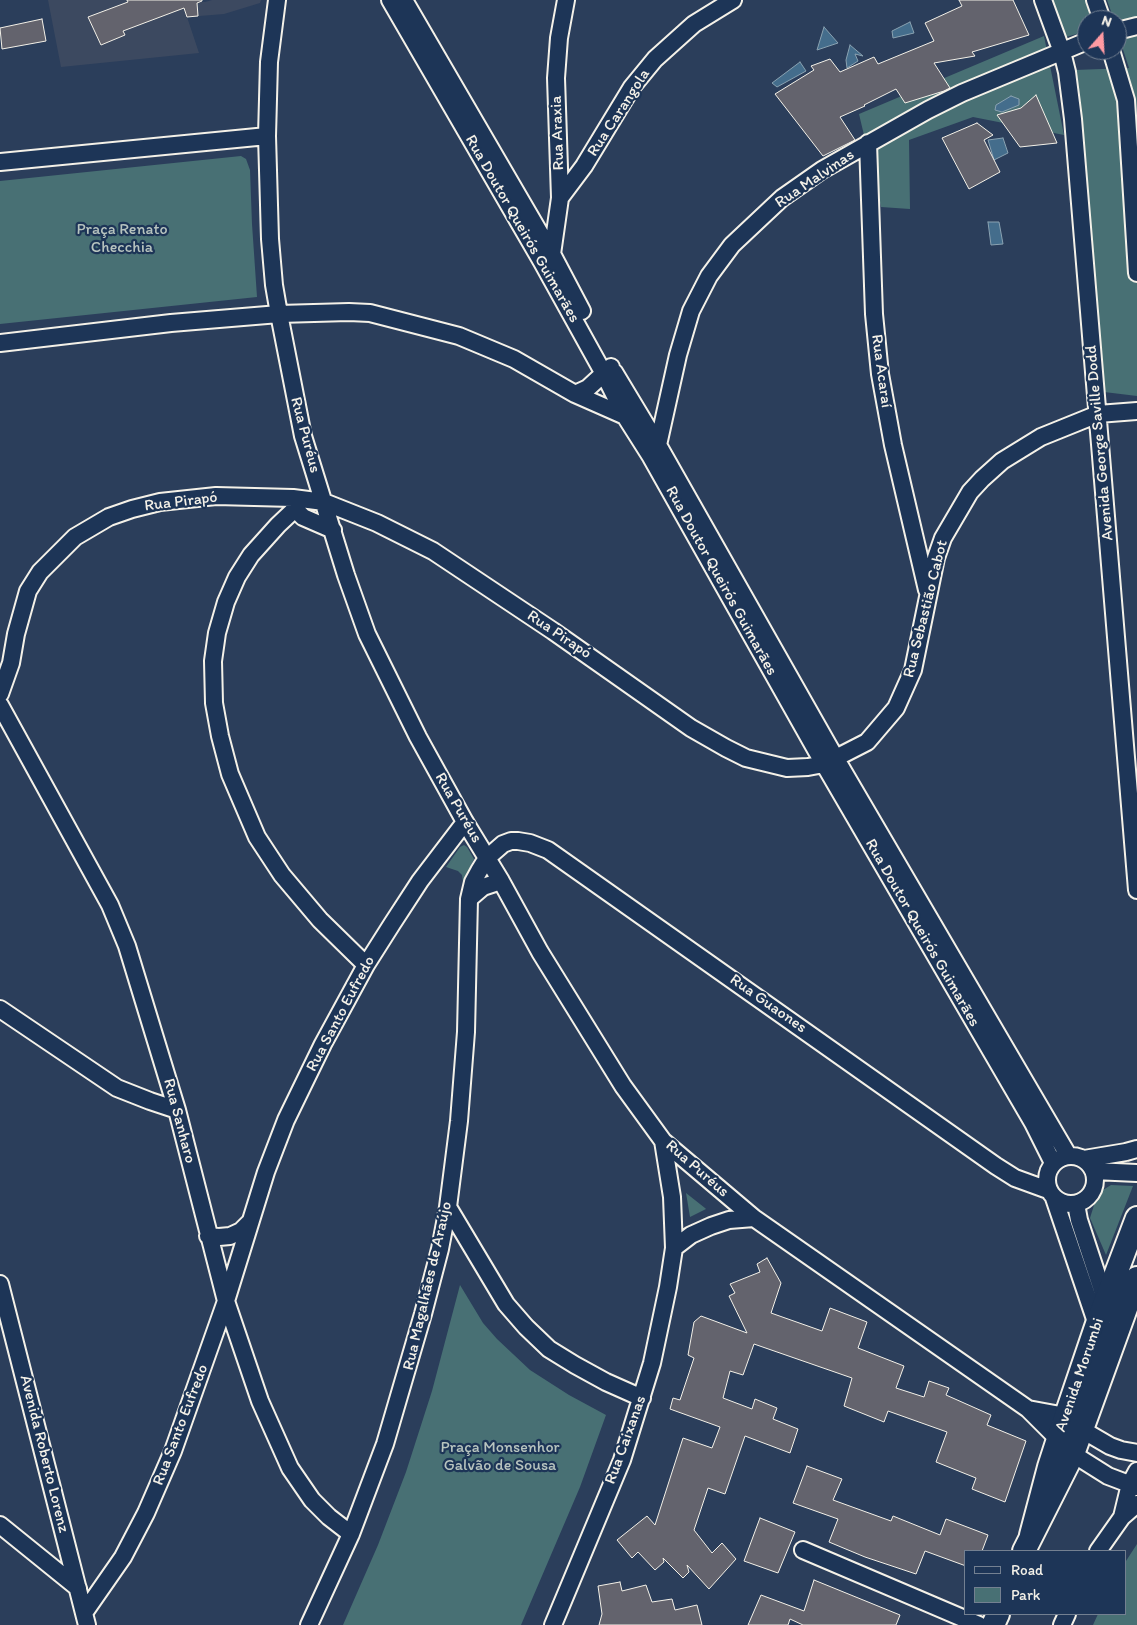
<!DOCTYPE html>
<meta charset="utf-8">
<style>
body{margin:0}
#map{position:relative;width:1137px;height:1625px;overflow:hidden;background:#2b3e5b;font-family:Itim,sans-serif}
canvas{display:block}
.legend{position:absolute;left:964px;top:1550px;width:162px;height:65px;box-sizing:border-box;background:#1d3557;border:1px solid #738091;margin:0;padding:6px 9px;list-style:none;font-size:15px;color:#f4f1e8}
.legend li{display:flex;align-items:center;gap:10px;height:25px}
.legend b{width:25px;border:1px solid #738091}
.north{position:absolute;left:1077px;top:10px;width:50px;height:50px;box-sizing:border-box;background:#1d3557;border:1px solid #738091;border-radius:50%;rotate:19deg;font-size:14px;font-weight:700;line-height:20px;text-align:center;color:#f4f1e8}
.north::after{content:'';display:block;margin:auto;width:18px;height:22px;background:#ff9aa2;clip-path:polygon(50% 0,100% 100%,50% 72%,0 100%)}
</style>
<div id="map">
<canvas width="1137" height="1625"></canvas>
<ul class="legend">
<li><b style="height:6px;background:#1d3557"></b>Road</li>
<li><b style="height:14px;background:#487074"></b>Park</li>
</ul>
<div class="north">N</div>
</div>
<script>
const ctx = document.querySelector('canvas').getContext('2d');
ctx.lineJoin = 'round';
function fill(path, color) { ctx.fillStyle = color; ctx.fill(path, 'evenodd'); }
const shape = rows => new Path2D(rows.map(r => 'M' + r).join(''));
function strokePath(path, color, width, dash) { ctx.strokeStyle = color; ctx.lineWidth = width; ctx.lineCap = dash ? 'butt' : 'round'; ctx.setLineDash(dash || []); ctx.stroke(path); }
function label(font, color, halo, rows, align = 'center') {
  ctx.font = font + ' Itim,sans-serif'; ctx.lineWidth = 4.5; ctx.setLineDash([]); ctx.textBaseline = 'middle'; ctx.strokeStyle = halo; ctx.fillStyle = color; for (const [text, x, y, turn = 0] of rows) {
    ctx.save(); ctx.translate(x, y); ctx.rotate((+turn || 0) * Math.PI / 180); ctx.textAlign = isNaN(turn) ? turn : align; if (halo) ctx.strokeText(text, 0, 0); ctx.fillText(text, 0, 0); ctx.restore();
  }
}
fill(shape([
 [48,0,186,0,205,2,212,0,261,0,260,3,224,14,187,17,199,53,61,67]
]), '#3c4960');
fill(shape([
 [1050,0,1091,0,1098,20,1087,20,1087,31,1066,37],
 [1107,0,1137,0,1137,396,1096,391,1099,358,1075,70,1129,68,1117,31,1117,20,1114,20],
 [1044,36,1064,135,973,117,909,140,910,209,881,207,859,114],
 [241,156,246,159,250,170,252,224,257,297,0,324,0,181],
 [464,845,467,847,474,859,463,882,462,875,458,871,446,867,460,847],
 [1111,1185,1133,1186,1106,1255,1090,1218,1095,1202,1103,1190],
 [686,1193,705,1208,706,1209,690,1217],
 [460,1285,483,1323,497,1339,530,1370,569,1395,606,1415,580,1487,521,1625,343,1625,378,1545,406,1472,432,1391],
 [1137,1544,1137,1625,1093,1625,1098,1614,1126,1614,1126,1561]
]), '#487074');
const water = shape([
 [910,22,914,33,893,38,892,31,910,22],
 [824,27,838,43,817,50,824,27],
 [850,45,863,56,855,54,858,61,847,68,846,60,850,45],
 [800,62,806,71,777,87,772,83,800,62],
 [1011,96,1019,99,1019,105,1002,112,995,110,996,105,1011,96],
 [1003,138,1008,153,994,160,988,140,1003,138],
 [988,222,999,222,1003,244,991,245,988,222]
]);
fill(water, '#446d8c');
strokePath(water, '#8aa2b1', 1);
const building = shape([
 [127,0,202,0,202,1,197,3,198,16,187,17,184,8,123,31,125,35,101,45,88,17,128,2,127,0],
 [959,0,1013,0,1029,35,972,52,975,56,934,63,950,88,944,91,905,103,896,89,864,105,865,106,840,117,855,140,823,156,775,94,814,70,811,66,830,59,840,72,874,57,878,64,934,41,925,23,962,6,959,0],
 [42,19,46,41,2,49,0,28,42,19],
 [1036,95,1057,143,1020,147,997,115,1021,108,1036,95],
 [977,123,993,135,984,140,1000,172,969,189,942,138,977,123],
 [767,1258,781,1283,771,1313,822,1331,830,1308,867,1322,858,1348,904,1366,896,1388,924,1397,929,1381,949,1388,946,1395,991,1415,987,1425,1026,1441,1005,1502,972,1489,976,1478,936,1462,947,1432,888,1411,884,1422,844,1406,852,1378,754,1344,743,1375,730,1371,723,1398,752,1409,755,1399,777,1408,773,1419,798,1429,790,1453,745,1436,725,1494,708,1488,694,1530,712,1553,722,1543,736,1559,709,1589,687,1565,689,1572,683,1578,663,1558,664,1562,655,1570,638,1552,632,1558,617,1540,647,1516,655,1525,683,1438,712,1448,720,1427,670,1409,673,1398,680,1400,694,1358,688,1355,694,1322,701,1316,747,1333,729,1296,735,1293,730,1284,760,1272,757,1264,767,1258],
 [807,1466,842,1479,833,1500,891,1521,893,1516,940,1535,946,1519,988,1535,982,1551,966,1551,966,1566,925,1551,916,1574,865,1557,829,1542,838,1519,793,1503,807,1466],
 [760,1518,795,1532,778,1573,744,1561,760,1518],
 [814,1580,900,1615,896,1625,803,1625,790,1619,788,1625,748,1625,761,1595,804,1611,814,1580],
 [620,1582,622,1591,646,1585,652,1602,672,1599,675,1610,697,1605,702,1625,599,1625,602,1614,598,1586,620,1582]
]);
fill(building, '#63636d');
strokePath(building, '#f4f1e8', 1);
const street = shape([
 [277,0,269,62,267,136,270,239,274,285,279,314,303,436,346,575,367,634,418,737,465,822,501,881,540,952,623,1086,663,1141,754,1218,1028,1409,1073,1454,1108,1476,1137,1487],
 [390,0,542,262,604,374,625,416,651,457,824,764,1033,1123,1053,1163],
 [404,0,552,254,582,311],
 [1043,0,1062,52,1067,72,1073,119,1137,890],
 [1095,0,1102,20],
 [1117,31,1137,26],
 [1111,50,1126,100,1137,273],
 [868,143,874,314,880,374,893,445,927,590],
 [0,162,267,136],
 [560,198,584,166,632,87,655,59,694,24,733,0],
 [550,256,552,254,560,198,556,78,559,38,566,0],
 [0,343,171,323,279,314,349,312,370,313,459,336,514,359,575,394,625,416,630,416],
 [614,372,658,445,836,759,1068,1155],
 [575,394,588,388,611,367],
 [656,449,658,445,678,355,691,311,709,276,732,245,782,198,822,170,928,110,962,93,1087,41],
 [293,500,295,509,303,517,333,530],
 [295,509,278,525,251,555,237,577,226,602,217,633,213,661,214,703,220,736,230,774,257,837,282,875,320,920,366,965],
 [0,694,11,663,16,634,28,591,40,572,75,537,109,517,132,509,160,502,216,496,293,498,324,502,377,523,433,551,553,631,691,728,726,748,746,758,787,768,808,767,824,764,867,742,896,708,913,670,936,558,943,538,970,492,982,479,1002,461,1041,437,1098,414,1137,411],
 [0,705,110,905,127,946,177,1110,226,1301,260,1401,290,1468,312,1500,329,1517,351,1534],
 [469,899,473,882,479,871,487,858,503,844,511,841,518,841,530,843,548,850,996,1166,1015,1178,1048,1190],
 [0,1009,117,1088,150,1101,177,1110],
 '1047 1180a24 24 0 1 1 48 0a24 24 0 1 1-48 0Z',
 [1084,1159,1126,1152,1137,1149],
 [1094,1171,1137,1173],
 [1054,1198,1097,1325],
 [1076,1204,1079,1220,1106,1302],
 [448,1207,506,1304,526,1327,549,1349,575,1365,606,1382,642,1398],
 [208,1236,219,1237,230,1236,241,1231,249,1223],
 [674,1248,691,1235,711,1226,729,1220,754,1218],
 [0,1284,87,1625],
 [1028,1409,1055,1414,1110,1446,1121,1450,1137,1453],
 [1122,1517,1130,1484,1137,1471],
 [0,1525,78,1588],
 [803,1550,979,1625],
 [1098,1551,1122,1517,1137,1504],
 [84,1613,123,1557,146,1513,173,1451,226,1301,266,1172,286,1120,323,1044,366,965,392,924,420,881,465,822],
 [309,1625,351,1534,385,1444,423,1314,440,1249,448,1207,459,1121,466,1032,469,899,483,887,501,881],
 [553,1625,622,1460,652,1363,668,1287,674,1248,672,1197,663,1141],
 [1062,1625,1067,1614]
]);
const secondary = shape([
 [1031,1535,1049,1467,1061,1430,1099,1318,1137,1218],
 [1024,1551,1073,1454,1137,1278],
 [993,1625,998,1614]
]);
strokePath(street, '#f4f1e8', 20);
strokePath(secondary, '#f4f1e8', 26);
strokePath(street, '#1d3557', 16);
strokePath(secondary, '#1d3557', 22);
label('16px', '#f4f1e8', '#1d3557', [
 ["Rua Carangola",619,113,-57],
 ["Rua Araxia",558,133,-92],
 ["Rua Malvinas",815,179,-34],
 ["Rua Doutor Queirós Guimarães",522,229,60],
 ["Rua Acaraí",881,371,82],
 ["Rua Puréus",305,435,75],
 ["Avenida George Saville Dodd",1100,443,-95],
 ["Rua Pirapó",181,502,-7],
 ["Rua Doutor Queirós Guimarães",721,581,61],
 ["Rua Sebastião Cabot",926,609,-76],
 ["Rua Pirapó",559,635,34],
 ["Rua Puréus",458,808,60],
 ["Rua Doutor Queirós Guimarães",922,933,60],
 ["Rua Guaones",768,1004,35],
 ["Rua Santo Eufredo",341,1014,-62],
 ["Rua Sanharo",179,1121,75],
 ["Rua Puréus",697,1169,41],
 ["Rua Magalhães de Araújo",428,1286,-77],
 ["Avenida Morumbi",1080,1375,-71],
 ["Rua Santo Eufredo",181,1425,-69],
 ["Rua Caixanas",626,1440,-70],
 ["Avenida Roberto Lorenz",44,1454,76]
]);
label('16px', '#b8c4bf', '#1d3557', [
 ["Praça Renato",122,230],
 ["Checchia",122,248],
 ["Praça Monsenhor",500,1448],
 ["Galvão de Sousa",500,1466]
]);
</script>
